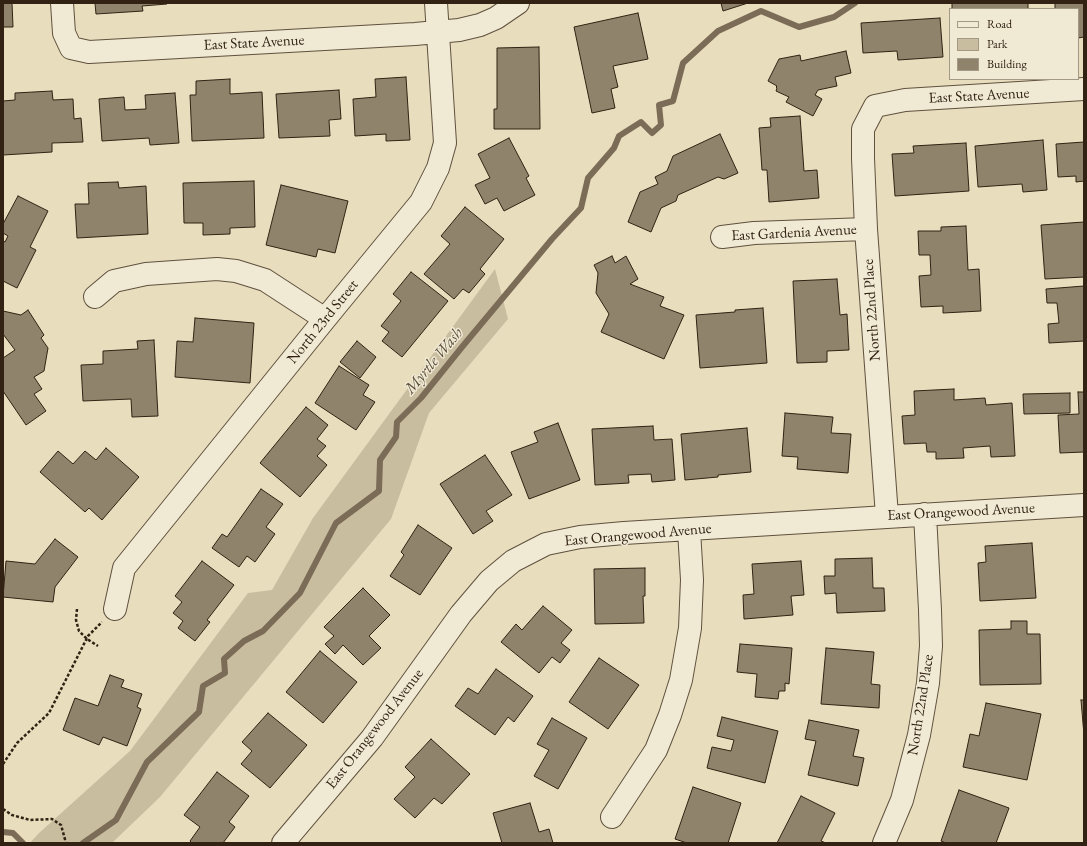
<!DOCTYPE html>
<style>
body{margin:0}
#map{position:relative;width:1087px;height:846px;overflow:hidden;background:#e8ddbd;font-family:"EB Garamond",serif}
canvas{display:block}
.frame{position:absolute;inset:0;border:4px solid #312213;pointer-events:none}
.legend{position:absolute;left:949px;top:8px;width:130px;height:72px;box-sizing:border-box;background:#f0e9d4;border:1px solid #a49987;margin:0;padding:5px 7px;list-style:none;font-size:12px;color:#312213}
.legend li{display:flex;align-items:center;gap:8px;height:20px}
.legend b{width:20px;border:1px solid #a49987}
</style>
<div id="map">
<canvas width="1087" height="846"></canvas>
<div class="frame"></div>
<ul class="legend">
<li><b style="height:5px;background:#f0e9d4"></b>Road</li>
<li><b style="height:11px;background:#c9bda0"></b>Park</li>
<li><b style="height:11px;background:#90836b"></b>Building</li>
</ul>
</div>
<script>
const ctx = document.querySelector('canvas').getContext('2d');
ctx.lineJoin = 'round';
function fill(path, color) { ctx.fillStyle = color; ctx.fill(path, 'evenodd'); }
const shape = rows => new Path2D(rows.map(r => 'M' + r).join(''));
function strokePath(path, color, width, dash) { ctx.strokeStyle = color; ctx.lineWidth = width; ctx.lineCap = dash ? 'butt' : 'round'; ctx.setLineDash(dash || []); ctx.stroke(path); }
function label(font, color, halo, rows, align = 'center') {
  ctx.font = font + ' "EB Garamond",serif'; ctx.lineWidth = 3; ctx.setLineDash([]); ctx.textBaseline = 'middle'; ctx.strokeStyle = halo; ctx.fillStyle = color; for (const [text, x, y, turn = 0] of rows) {
    ctx.save(); ctx.translate(x, y); ctx.rotate((+turn || 0) * Math.PI / 180); ctx.textAlign = isNaN(turn) ? turn : align; if (halo) ctx.strokeText(text, 0, 0); ctx.fillText(text, 0, 0); ctx.restore();
  }
}
fill(shape([
 [495,269,508,319,429,413,391,519,160,797,112,843,30,843,38,834,130,751,248,593,272,590,313,518]
]), '#c9bda0');
strokePath(shape([
 [3,832,13,833,23,843],
 [83,843,116,820,147,762,199,712,203,686,225,673,224,659,244,641,263,631,300,593,336,523,379,491,380,460,396,437,397,422,421,398,462,347,552,239,581,208,588,178,614,148,619,136,641,122,652,133,661,125,659,105,673,101,683,63,718,31,761,11,799,27,834,17,855,3]
]), '#7a6c56', 6);
const building = shape([
 [3,3,12,3,13,27,3,27,3,3],
 [95,3,167,3,167,4,142,6,143,11,96,14,95,3],
 [721,3,748,3,723,11,721,3],
 [952,3,1028,3,1028,9,952,9,952,3],
 [1055,3,1084,3,1084,37,1078,38,1078,9,1055,9,1055,3],
 [638,13,648,59,613,66,618,87,611,89,615,108,592,113,574,27,638,13],
 [940,18,943,57,898,60,897,51,863,53,861,23,940,18],
 [539,47,540,129,494,129,494,109,497,109,497,48,539,47],
 [846,51,851,73,835,77,837,86,818,90,815,95,822,99,813,116,786,102,789,97,776,91,777,88,776,87,777,86,768,81,779,59,800,55,801,61,846,51],
 [406,77,410,140,386,141,386,134,355,136,353,99,376,97,375,79,406,77],
 [230,79,230,94,262,92,264,138,192,141,190,95,196,95,196,81,230,79],
 [339,90,341,119,329,120,330,136,279,138,276,94,339,90],
 [52,91,53,100,73,99,74,119,81,118,83,142,52,143,52,152,3,155,3,101,15,100,15,93,52,91],
 [175,93,179,143,150,145,149,138,102,141,99,99,124,97,125,110,146,109,145,95,175,93],
 [800,116,804,171,817,170,819,198,769,202,767,170,762,170,759,128,771,127,770,118,800,116],
 [720,134,738,173,724,179,718,177,678,195,676,201,661,208,651,232,628,222,640,192,658,184,655,177,667,171,673,156,720,134],
 [509,138,529,176,526,178,535,195,504,211,497,198,485,204,475,185,490,178,478,154,509,138],
 [1043,140,1047,190,1023,192,1022,184,978,187,975,146,1043,140],
 [1084,142,1084,181,1076,182,1076,176,1058,177,1056,144,1084,142],
 [966,143,969,191,895,196,892,154,914,153,913,146,966,143],
 [254,181,255,227,230,228,230,234,203,235,203,223,184,223,183,183,254,181],
 [118,182,119,188,146,186,148,234,77,238,75,204,89,204,88,183,118,182],
 [281,185,348,201,335,253,318,249,316,257,266,245,281,185],
 [18,196,48,211,30,247,36,250,17,288,3,281,3,241,5,242,8,236,3,233,3,224,18,196],
 [465,207,504,239,480,269,485,274,469,293,463,289,454,299,424,274,450,244,441,236,465,207],
 [1084,222,1084,277,1045,279,1041,225,1084,222],
 [966,226,968,270,979,269,981,311,943,313,943,306,921,307,919,276,931,275,930,255,919,255,918,231,941,231,941,227,966,226],
 [612,256,615,263,626,256,638,279,630,284,664,297,660,306,684,315,664,359,601,332,609,314,596,293,598,273,594,265,612,256],
 [411,272,448,301,402,357,382,341,389,332,381,326,401,301,393,294,411,272],
 [837,279,840,315,847,314,849,350,827,351,827,362,797,363,793,281,837,279],
 [1084,286,1084,341,1049,343,1048,324,1059,323,1057,303,1047,303,1046,289,1084,286],
 [763,308,767,363,700,368,696,315,735,312,735,310,763,308],
 [28,310,44,335,41,338,48,348,44,371,34,377,42,389,34,394,46,411,26,425,3,391,3,358,15,350,3,334,3,311,21,315,28,310],
 [195,318,254,323,250,383,175,377,177,341,193,342,195,318],
 [154,340,158,416,132,417,131,399,83,401,81,365,103,364,103,351,138,349,137,341,154,340],
 [357,341,376,357,360,378,340,362,357,341],
 [339,366,369,385,363,395,375,402,356,430,315,403,339,366],
 [954,389,954,400,985,398,986,405,1012,403,1015,456,991,457,990,446,963,448,964,458,936,459,936,452,927,452,926,443,904,444,902,416,915,415,914,391,954,389],
 [1078,392,1084,392,1084,452,1060,453,1058,415,1079,414,1078,392],
 [1070,393,1070,413,1024,414,1023,394,1070,393],
 [306,407,328,425,317,439,326,446,317,456,327,465,300,497,260,463,306,407],
 [785,413,833,417,831,433,851,434,848,473,797,469,798,457,782,456,785,413],
 [558,423,580,480,529,499,511,452,538,442,534,432,558,423],
 [653,426,654,440,672,439,675,480,652,482,651,474,628,475,629,483,595,485,592,429,653,426],
 [747,428,751,472,718,475,718,477,685,480,681,434,747,428],
 [106,448,139,477,102,520,89,508,85,512,40,472,58,451,73,464,85,451,96,460,106,448],
 [485,455,512,495,486,511,493,521,473,534,440,484,485,455],
 [261,489,283,504,266,527,275,534,255,562,247,556,239,567,212,548,222,534,227,537,261,489],
 [418,525,452,548,420,595,390,576,404,555,401,552,418,525],
 [55,539,78,557,55,587,53,602,3,597,6,561,35,564,55,539],
 [1032,543,1036,598,980,601,978,563,986,562,985,546,1032,543],
 [872,558,873,588,884,588,885,611,837,613,836,593,825,594,824,576,835,576,835,559,872,558],
 [202,561,234,585,207,620,210,622,195,641,178,628,183,621,173,613,182,602,175,596,202,561],
 [801,561,804,595,791,596,793,615,744,619,743,595,754,594,752,564,801,561],
 [645,568,645,596,643,596,644,623,595,624,594,569,645,568],
 [363,588,390,615,369,636,381,648,363,665,343,645,335,654,325,644,334,636,324,627,363,588],
 [543,606,572,630,561,643,570,650,560,663,552,657,539,673,501,642,516,624,522,630,543,606],
 [1011,621,1027,621,1027,634,1040,634,1041,684,980,685,979,630,1011,629,1011,621],
 [740,644,792,648,789,684,785,683,785,691,779,691,778,699,755,697,757,674,737,672,740,644],
 [826,648,874,652,871,684,880,685,879,708,821,704,826,648],
 [320,651,357,682,323,723,286,692,320,651],
 [599,658,639,685,608,729,569,702,599,658],
 [496,669,533,696,514,722,508,717,495,735,455,706,468,688,478,694,496,669],
 [110,675,124,680,121,687,142,694,137,707,141,709,127,746,103,737,99,745,63,730,75,698,98,706,110,675],
 [1081,700,1084,700,1084,735,1081,700],
 [986,703,1041,714,1027,780,963,767,970,734,979,736,986,703],
 [268,713,307,745,270,788,241,764,252,751,242,742,268,713],
 [722,717,778,731,765,783,707,768,712,747,731,751,734,740,717,736,722,717],
 [552,718,587,738,558,789,534,776,549,750,537,744,552,718],
 [809,720,859,730,853,756,864,758,858,786,808,775,816,741,805,739,809,720],
 [431,739,470,774,442,804,434,798,415,818,394,799,415,777,405,767,431,739],
 [217,772,249,796,229,822,235,827,223,843,192,843,190,841,200,827,184,815,217,772],
 [693,787,741,803,728,843,687,843,675,839,693,787],
 [959,790,1009,808,996,843,946,843,941,841,959,790],
 [801,796,835,813,821,841,826,843,777,843,801,796],
 [530,803,539,832,549,829,553,843,502,843,493,813,530,803]
]);
fill(building, '#90836b');
strokePath(building, '#312213', 1);
const minor = shape([
 [62,3,64,33,71,48,89,52,415,34,459,30,480,25,496,18,518,3],
 [722,237,754,233,866,229],
 [95,297,114,281,146,274,217,269,236,271,265,280,325,319],
 [887,516,866,229,863,158,863,129,875,106,905,100,1084,89],
 [115,609,124,568,325,319,421,202,438,168,445,143,436,3],
 [612,817,656,750,670,715,681,680,690,628,692,580,689,530],
 [283,843,372,738,461,614,489,581,513,561,546,544,580,537,624,533,1084,505],
 [884,843,902,800,919,735,928,683,931,646,930,610,925,514]
]);
strokePath(minor, '#5f513e', 24);
strokePath(shape([
 [77,609,76,620,79,631,87,639,98,646],
 [3,764,17,743,49,713,88,636,102,622],
 [3,809,12,815,30,820,52,819,61,825,66,843]
]), '#312213', 2.5, [3, 2]);
strokePath(minor, '#f0e9d4', 22);
label('15px', '#312213', '#f0e9d4', [
 ["East State Avenue",254,43,-3],
 ["East State Avenue",979,96,-3],
 ["East Gardenia Avenue",794,233,-3],
 ["North 22nd Place",872,310,-94],
 ["North 23rd Street",323,322,-51],
 ["East Orangewood Avenue",961,512,-3],
 ["East Orangewood Avenue",638,535,-5],
 ["North 22nd Place",921,705,-81],
 ["East Orangewood Avenue",375,729,-52]
]);
label('italic 16px', '#5b4d3a', '#f0e9d4', [
 ["Myrtle Wash",434,361,-50]
]);
</script>
